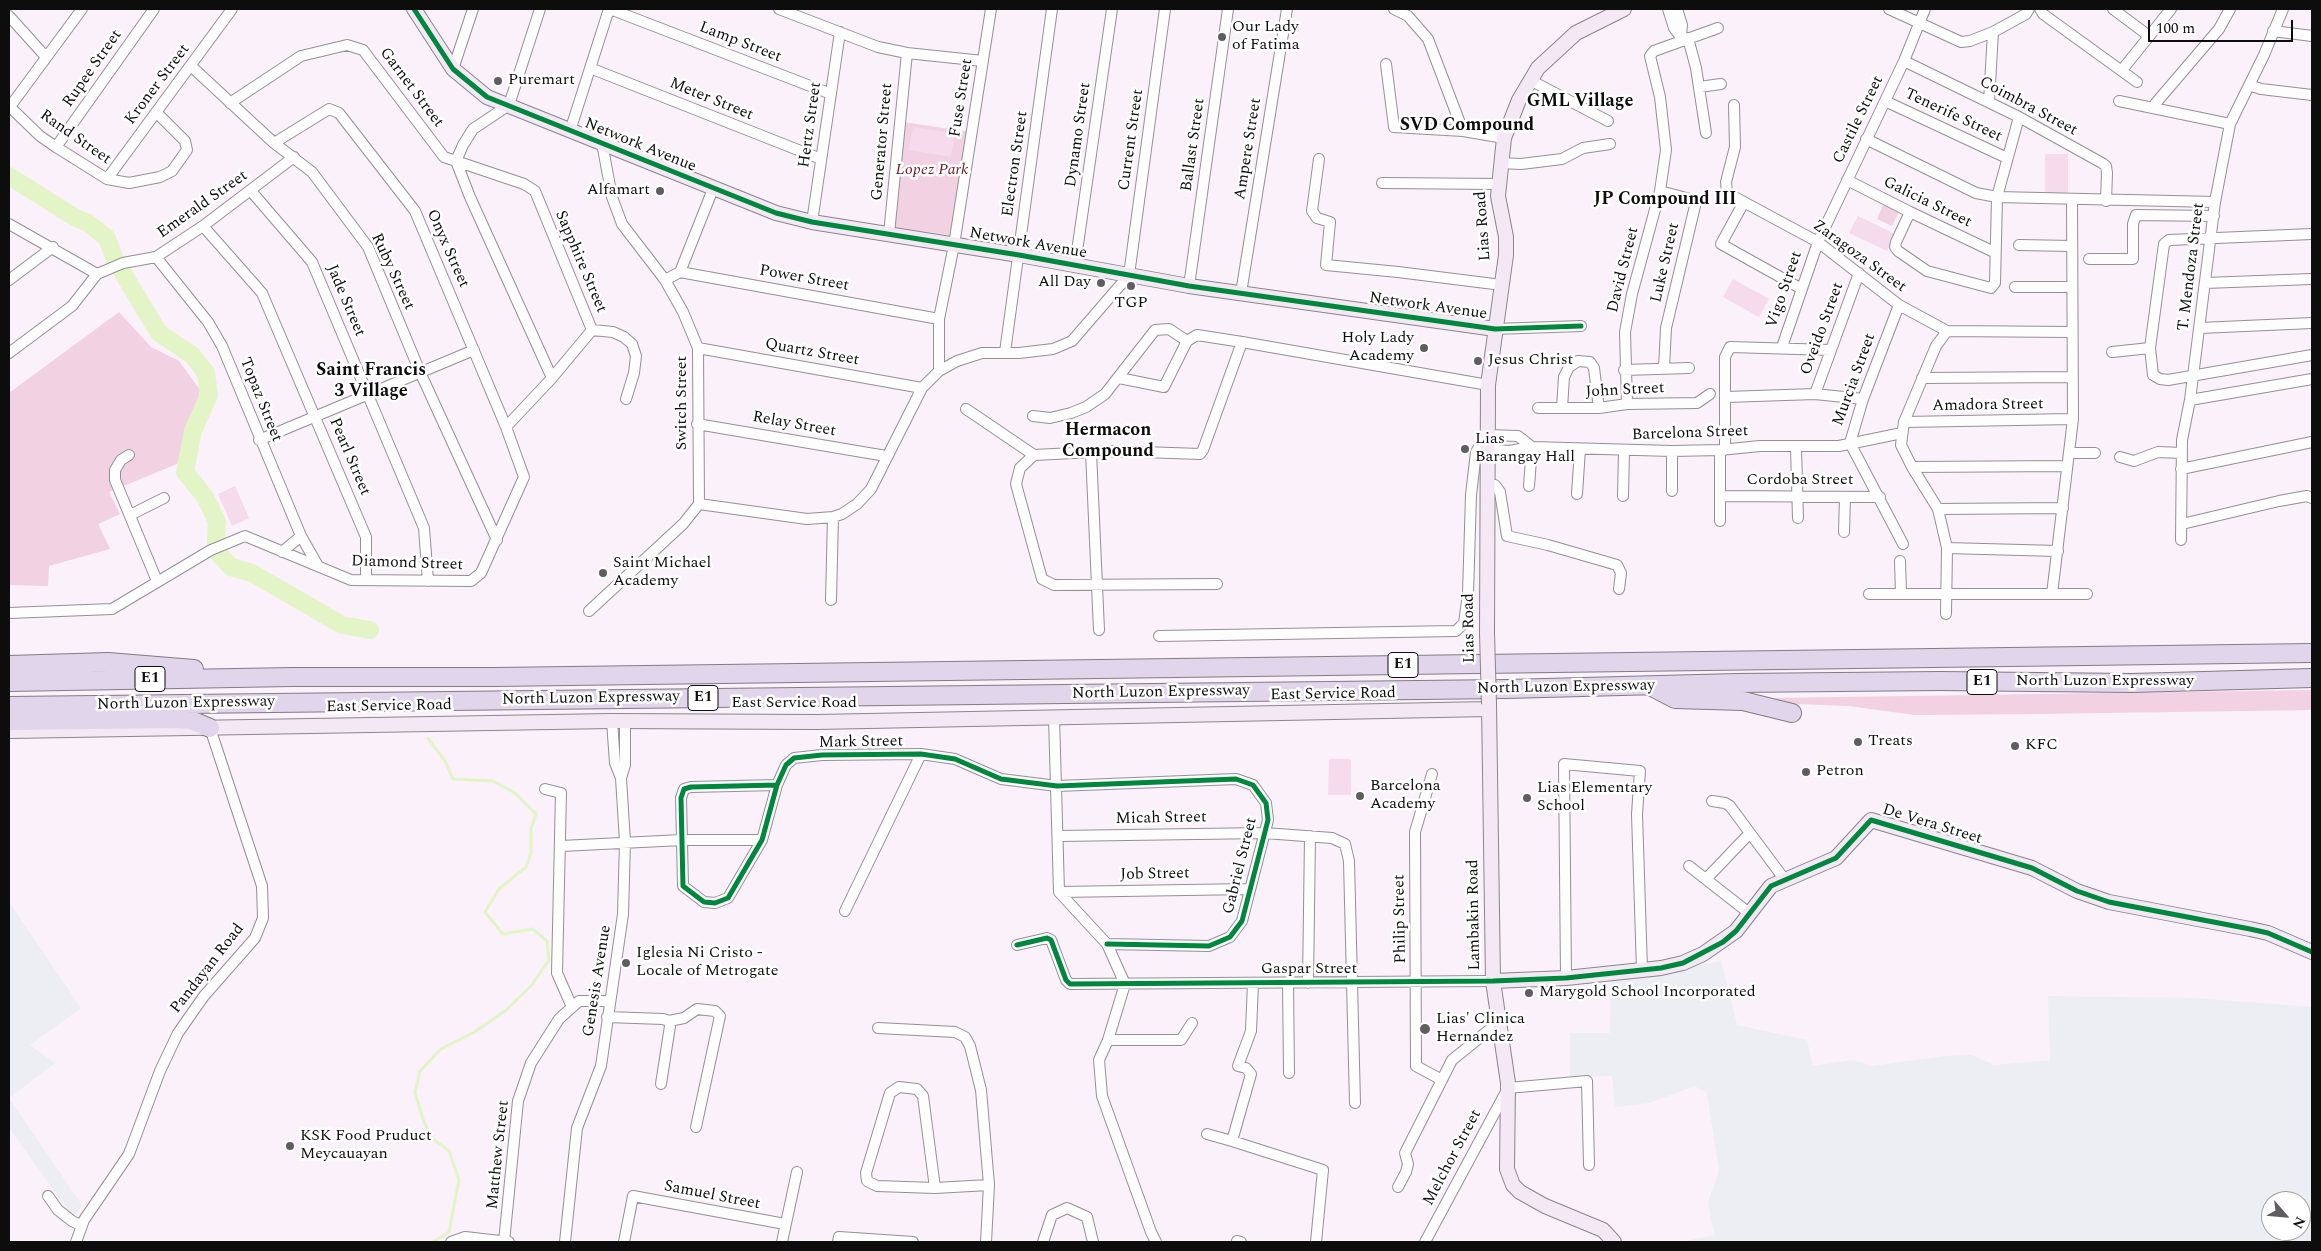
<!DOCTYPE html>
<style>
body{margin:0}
#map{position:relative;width:2321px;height:1251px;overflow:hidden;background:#faf1fb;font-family:Spectral,serif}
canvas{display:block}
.frame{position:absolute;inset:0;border:10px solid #0d0d0d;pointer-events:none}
.north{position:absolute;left:2261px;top:1191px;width:50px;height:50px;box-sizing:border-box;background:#fff;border:1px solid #9e9e9e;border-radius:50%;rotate:117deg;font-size:14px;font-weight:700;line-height:20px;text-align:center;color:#0d0d0d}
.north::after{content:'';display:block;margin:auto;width:18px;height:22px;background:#605d60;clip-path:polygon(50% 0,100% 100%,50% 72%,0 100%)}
.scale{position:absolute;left:2148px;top:20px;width:145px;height:22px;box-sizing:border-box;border:2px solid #0d0d0d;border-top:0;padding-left:6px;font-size:15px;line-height:18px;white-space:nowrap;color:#0d0d0d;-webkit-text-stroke:4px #fff;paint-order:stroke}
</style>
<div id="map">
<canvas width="2321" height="1251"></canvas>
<div class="frame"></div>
<div class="north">N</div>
<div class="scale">100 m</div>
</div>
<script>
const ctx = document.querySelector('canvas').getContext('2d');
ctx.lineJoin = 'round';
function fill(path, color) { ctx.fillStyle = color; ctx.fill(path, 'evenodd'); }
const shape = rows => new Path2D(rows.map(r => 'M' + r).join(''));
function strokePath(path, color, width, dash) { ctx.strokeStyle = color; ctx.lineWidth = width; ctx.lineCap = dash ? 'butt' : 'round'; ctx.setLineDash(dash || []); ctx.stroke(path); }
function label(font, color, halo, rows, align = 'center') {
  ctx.font = font + ' Spectral,serif'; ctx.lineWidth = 5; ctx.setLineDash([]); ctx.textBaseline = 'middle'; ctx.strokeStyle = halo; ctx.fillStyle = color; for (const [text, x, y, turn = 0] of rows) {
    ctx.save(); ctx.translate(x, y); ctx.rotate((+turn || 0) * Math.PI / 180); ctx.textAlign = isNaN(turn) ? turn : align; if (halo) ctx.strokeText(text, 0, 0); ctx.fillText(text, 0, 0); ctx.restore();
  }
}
fill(shape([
 [9,902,81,1008,30,1045,55,1063,9,1098],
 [1721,961,1737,1025,1807,1040,1813,1066,1852,1060,1872,1066,1945,1056,1972,1055,1994,1065,2050,1060,2048,996,2195,998,2312,1007,2312,1242,1682,1242,1714,1235,1708,1202,1719,1171,1707,1093,1695,1086,1649,1103,1615,1107,1612,1076,1570,1077,1570,1033,1610,1033,1611,982],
 [2271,1201,2301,1201,2301,1231,2271,1231],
 [9,1098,82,1205,74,1218,9,1128]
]), '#eceef3');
fill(shape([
 [903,122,971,132,955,236,894,227],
 [1883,205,1899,212,1892,226,1877,219],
 [119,312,151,347,179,361,200,390,196,414,177,464,109,492,120,514,98,524,110,549,49,566,48,586,9,585,9,393],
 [2312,690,2312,710,2036,714,1915,715,1848,706,1795,704,1773,698]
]), '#f1d1e2');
fill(shape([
 [913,127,955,133,951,157,909,150],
 [2045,154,2068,154,2068,193,2045,193],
 [1858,216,1895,234,1887,251,1849,233],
 [1733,279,1769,299,1759,317,1723,297],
 [235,486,249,518,232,526,218,494],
 [1329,759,1351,759,1351,795,1328,795]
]), '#f5dbec');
strokePath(shape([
 [428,738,445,761,453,779,493,781,515,793,536,814,531,829,531,853,526,867,499,889,485,912,503,934,533,929,547,941,549,960,531,986,505,1011,473,1033,441,1049,420,1071,415,1093,424,1122,433,1139,449,1151,459,1180,449,1232,433,1242]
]), '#e3f5c7', 3);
strokePath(shape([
 [9,176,74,217,88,223,107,238,115,260,159,333,192,355,206,373,209,395,193,431,185,472,205,497,217,521,216,540,219,554,231,567,252,573,342,625,370,630]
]), '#e3f5c7', 18);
const street = shape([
 [540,9,509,105,473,129,463,145,456,161,470,197,552,378],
 [610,9,831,94],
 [779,9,878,47,907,53,983,61],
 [1394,9,1408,16,1428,39,1463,131],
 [1668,9,1674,28,1683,40],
 [1677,9,1682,25,1681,35],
 [1889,9,1961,42,1970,41,1993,32,2026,14,2029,9],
 [2040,9,2043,14,2137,82],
 [2113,9,2149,36],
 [9,16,46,57],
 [2273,31,2312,36],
 [1688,38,1696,68,1706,133],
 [1904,61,2019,117,2102,163,2106,166,2107,173,2106,201],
 [1386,64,1394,127,1463,131,1504,138],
 [191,66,274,143,312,172,368,247,420,372,497,540],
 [590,68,821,159],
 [453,69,473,9],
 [2122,70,2171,9],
 [1530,80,1608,121],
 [2249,85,2261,89,2312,95],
 [1699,87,1721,84],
 [1885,101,2007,158],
 [2119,101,2230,124],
 [1989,102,1993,32],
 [230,103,301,56,347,45,363,50,444,157,524,184,535,191,592,330],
 [2155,104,2219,29,2230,9],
 [1734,105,1735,147,1726,182,1727,193,1818,242,1899,305,1947,331],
 [9,106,40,136,56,147,107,179,129,183,160,177,172,171,187,150,185,141,156,112],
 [9,108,82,9],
 [570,131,609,9],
 [1866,139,1976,193,1997,197,2215,202],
 [56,147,154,9],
 [1319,159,1312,211,1317,218,1330,222,1326,265,1398,272,1502,285],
 [1500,163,1521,164,1562,159,1583,148,1610,144],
 [107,179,232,9],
 [1847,180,1910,212,1994,252],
 [1382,183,1499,184],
 [251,191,312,262,424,528,428,581],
 [1660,191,1690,199,1695,202,1695,206,1666,328,1664,368],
 [1744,202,1721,244,1800,288],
 [1910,212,1896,242,1895,247,1898,251,1927,271,1991,288,1995,283,1997,197,2019,117],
 [812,222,840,32],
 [9,224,97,274,123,263,156,257,203,226,294,157],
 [203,226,262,293,366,537,366,580],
 [889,234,907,53],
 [2312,234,2169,240,2164,244,2150,348,2153,375,2160,379,2168,380,2312,355],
 [2019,245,2071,246],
 [156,257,208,322,222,346,301,536,318,566],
 [2089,259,2133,259,2133,224,2136,215,2214,216],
 [1075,265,1112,9],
 [680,272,713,189],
 [9,280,53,247],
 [665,280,680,272,939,319],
 [2205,283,2312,279],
 [1189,286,1228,9],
 [2015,287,2071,287],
 [1241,293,1287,9],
 [1899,305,1863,399,1850,443,1903,544],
 [2200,328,2312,323],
 [1495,329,1581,326],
 [592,330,613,332,624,337,632,344,636,356,634,373,626,399],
 [1782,347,1818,242,1904,61,1925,9],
 [698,348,922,388],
 [1005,352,1052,9],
 [2112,352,2150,348],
 [9,353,72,306,97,274],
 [1624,370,1689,368],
 [939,371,939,319,954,245,991,9],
 [1119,378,1164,387,1187,341,1197,335,1242,342],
 [1922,378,2072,377],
 [1815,394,1859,273],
 [1726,397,1815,394,1863,399],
 [2190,400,2312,379],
 [1627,404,1625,332,1632,294,1660,191,1666,150,1660,97,1650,56,1654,51,1718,28],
 [1538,408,1599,408,1627,404,1697,403,1710,394],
 [1562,408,1564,377,1569,367,1578,361,1590,362,1594,368,1599,408],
 [966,409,1034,455],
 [1033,416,1050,418,1071,413,1086,407,1105,394,1155,330,1169,329,1187,341],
 [1904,422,2073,419],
 [697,424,886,456],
 [506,427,552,378,592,330],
 [259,440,474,350],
 [1796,448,1798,518],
 [1486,449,1509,451,1532,447,1672,451,1720,450,1760,446,1839,446,1902,433],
 [1725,450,1725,357,1730,347,1830,350],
 [1091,452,1099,630],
 [2069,453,2095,453],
 [129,455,121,460,115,470,115,480,157,581],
 [2120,457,2134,461,2158,452,2182,453],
 [1912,467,2067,466],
 [2181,469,2312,442],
 [1529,486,1532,447],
 [1486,487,1495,485,1500,492,1507,536,1548,545,1617,565,1621,573,1619,589],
 [1672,491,1672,451],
 [1577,494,1580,449],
 [1623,496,1624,451],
 [1720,496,1880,497],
 [699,504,807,519,833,517,842,514,857,504,871,489,922,388,939,371,957,361,982,353,1019,353,1053,349,1072,341,1129,275,1165,9],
 [1938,509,2063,508],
 [130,515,164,498],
 [1720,521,1720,450],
 [2182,524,2279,501,2307,496,2312,498],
 [1844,532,1845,497],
 [2181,540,2182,440,2190,400,2215,202,2230,124,2264,55,2283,9],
 [1947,548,2058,551],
 [282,552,301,536],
 [1900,561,1901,594],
 [1217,584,1054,585,1042,579,1016,484,1020,468,1034,455,1114,451,1200,454,1203,450,1242,342,1488,385],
 [1869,594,2087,594],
 [2052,594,2073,419,2072,200],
 [831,600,833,517],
 [589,611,683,524,699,504,698,348,683,312,665,280,622,224,612,197,602,143],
 [9,613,112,609,211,550,245,536,351,580,471,581,481,573,524,477,506,427,415,211,339,113,329,109,274,143],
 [1946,614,1947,548,1938,509,1912,467,1901,445,1904,422,1936,346,1947,331,2071,332],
 [1159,636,1456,631,1464,623,1468,594,1471,495,1476,452,1487,435,1518,436,1532,447],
 [1054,717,1059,892,1107,944,1125,984,1108,1040,1099,1060,1102,1096,1151,1232,1156,1242],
 [612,721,615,763,621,778],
 [1432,774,1415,832,1416,1066,1442,1080],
 [777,785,691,787,684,789,681,798,683,886,704,902,715,903,728,898,762,840,777,785,786,765,794,758,822,755,921,754,955,759,1001,779,1057,786,1236,779,1253,785,1266,803,1268,820,1242,921,1230,937,1209,946,1107,944],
 [545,789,561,793,557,973,572,1007],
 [1750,833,1785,880],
 [1058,836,1265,833,1332,838,1345,844,1349,861,1355,1103],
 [561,846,682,840,762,840],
 [1689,866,1749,913],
 [1706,879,1750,833,1730,806,1725,803,1712,801],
 [1059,892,1250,889],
 [845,911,921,754],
 [1017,945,1047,938,1051,940,1066,980,1070,984,1493,981],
 [1566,978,1564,764,1640,771,1637,814,1642,970],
 [1253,983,1251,1031,1238,1066,1246,1068,1251,1074,1232,1141,1323,1170,1316,1242],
 [1288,983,1289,1073],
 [1308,983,1310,836],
 [607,1017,663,1019,669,1021,670,1026,661,1084],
 [669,1021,684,1018,697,1009,715,1011,720,1016,696,1127],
 [878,1028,955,1032,965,1037,970,1046,981,1090,989,1185,986,1242],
 [1108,1040,1181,1040,1192,1023],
 [1207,1134,1232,1141],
 [1398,1187,1406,1172,1408,1164,1405,1153,1452,1060,1499,1022],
 [935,1188,923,1096,917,1089,899,1087,890,1093,866,1173,867,1181,877,1186,935,1188,989,1185],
 [48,1196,58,1210,72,1221,82,1226],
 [1237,1241,1241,1242],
 [76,1242,84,1220,129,1154,160,1071,178,1033,204,996,255,938,263,918,262,886,210,728],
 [451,1242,465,1237,509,1242],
 [504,1242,518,1101,531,1063,559,1019,579,1001,609,1001],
 [565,1242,577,1128,601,1066,623,914,625,842,621,778,625,765,625,721],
 [624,1242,633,1196,785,1224],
 [782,1242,797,1172],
 [838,1242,839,1237,913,1242],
 [1043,1242,1052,1215,1067,1208,1087,1217,1093,1242],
 [1425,1242,1508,1088,1587,1081,1589,1165]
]);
const secondary = shape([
 [414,9,453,69,487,97,776,213,812,222,1019,255,1189,286,1495,329],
 [1487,633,1488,385,1506,255,1506,237,1498,196,1504,138,1519,100,1538,68,1576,33,1624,9],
 [1489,704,1493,981,1508,1083,1507,1169,1513,1185,1520,1192,1545,1206,1603,1230,1614,1242],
 [9,731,612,721,816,722,1489,709],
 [1493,981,1566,978,1661,968,1683,963,1703,954,1736,931,1771,886,1836,858,1871,820,2032,868,2077,891,2109,902,2250,929,2268,933,2312,952]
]);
const highway = shape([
 [9,665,108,662,194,669],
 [9,682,292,677,494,677,2312,653],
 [1652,687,1675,699,1743,701,1792,713],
 [9,706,1506,689,1737,683,1940,681,2132,683,2312,678],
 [9,721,175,719,191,720,210,728]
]);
strokePath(street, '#949094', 12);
strokePath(secondary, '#8a868b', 16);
strokePath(highway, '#817d81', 20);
strokePath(street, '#fefdfe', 10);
strokePath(secondary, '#f4e8f5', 14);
strokePath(highway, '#e0d5ea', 18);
const secondaryBridge = shape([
 [1487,633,1489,704]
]);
strokePath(secondaryBridge, '#8a868b', 16, []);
strokePath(secondaryBridge, '#f4e8f5', 14);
strokePath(shape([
 [414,9,453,69,487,97,776,213,812,222,1019,255,1189,286,1495,329,1581,326],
 [777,785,691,787,684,789,681,798,683,886,704,902,715,903,728,898,762,840,777,785,786,765,794,758,822,755,921,754,955,759,1001,779,1057,786,1236,779,1253,785,1266,803,1268,820,1242,921,1230,937,1209,946,1107,944],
 [1017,945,1047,938,1051,940,1066,980,1070,984,1493,981,1566,978,1661,968,1683,963,1723,942,1736,931,1771,886,1836,858,1871,820,2032,868,2077,891,2109,902,2250,929,2268,933,2312,952]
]), '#00873e', 5);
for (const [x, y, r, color] of [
 [1222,37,5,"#605d60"],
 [498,81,5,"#605d60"],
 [660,191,5,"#605d60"],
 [1101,283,5,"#605d60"],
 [1131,286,5,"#605d60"],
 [1424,348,5,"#605d60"],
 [1478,361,5,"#605d60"],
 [1465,449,5,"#605d60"],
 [603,573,5,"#605d60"],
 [1858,742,5,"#605d60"],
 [2015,746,5,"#605d60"],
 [1806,772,5,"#605d60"],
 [1360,796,5,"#605d60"],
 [1527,798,5,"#605d60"],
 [626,963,5,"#605d60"],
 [1529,993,5,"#605d60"],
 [1425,1029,6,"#605d60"],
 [290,1146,5,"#605d60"]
]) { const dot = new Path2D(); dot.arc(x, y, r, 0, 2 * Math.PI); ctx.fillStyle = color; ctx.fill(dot); strokePath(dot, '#fff', 2); }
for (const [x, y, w] of [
 [1403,665,30],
 [150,679,30],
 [1982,682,30],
 [703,698,30]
]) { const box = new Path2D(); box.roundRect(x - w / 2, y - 12.5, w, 25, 4); ctx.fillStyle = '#fff'; ctx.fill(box); strokePath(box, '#0d0d0d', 1); }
label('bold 15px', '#0d0d0d', null, [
 ["E1",1403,665],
 ["E1",150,679],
 ["E1",1982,682],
 ["E1",703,698]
]);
label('16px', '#0d0d0d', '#fff', [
 ["Our Lady",1232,28],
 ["of Fatima",1232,46],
 ["Puremart",508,81],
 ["Alfamart",650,191,"right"],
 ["All Day",1091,283,"right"],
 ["TGP",1131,304,"center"],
 ["Holy Lady",1414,339,"right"],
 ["Academy",1414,357,"right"],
 ["Jesus Christ",1488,361],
 ["Lias",1475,440],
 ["Barangay Hall",1475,458],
 ["Saint Michael",613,564],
 ["Academy",613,582],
 ["Treats",1868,742],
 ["KFC",2025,746],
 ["Petron",1816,772],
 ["Barcelona",1370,787],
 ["Academy",1370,805],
 ["Lias Elementary",1537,789],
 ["School",1537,807],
 ["Iglesia Ni Cristo -",636,954],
 ["Locale of Metrogate",636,972],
 ["Marygold School Incorporated",1539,993],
 ["Lias' Clinica",1436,1020],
 ["Hernandez",1436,1038],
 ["KSK Food Pruduct",300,1137],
 ["Meycauayan",300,1155]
], 'left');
label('16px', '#0d0d0d', '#fff', [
 ["Lamp Street",740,43,21],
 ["Rupee Street",93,69,-55],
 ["Kroner Street",158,85,-53],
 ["Garnet Street",411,88,53],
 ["Fuse Street",962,98,-81],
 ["Meter Street",711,100,22],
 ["Coimbra Street",2028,107,28],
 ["Tenerife Street",1953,116,25],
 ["Castile Street",1859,120,-64],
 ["Hertz Street",811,125,-82],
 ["Dynamo Street",1079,135,-82],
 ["Rand Street",75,138,35],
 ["Current Street",1132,140,-82],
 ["Generator Street",883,142,-85],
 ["Ballast Street",1194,145,-82],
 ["Network Avenue",640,146,22],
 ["Ampere Street",1249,149,-81],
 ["Electron Street",1016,164,-82],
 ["Galicia Street",1927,203,26],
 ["Emerald Street",203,205,-35],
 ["Lias Road",1484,226,-94],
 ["Network Avenue",1028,244,10],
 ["Onyx Street",447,249,66],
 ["Zaragoza Street",1859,257,36],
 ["Sapphire Street",580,262,67],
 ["Luke Street",1666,263,-77],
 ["T. Mendoza Street",2192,267,-83],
 ["David Street",1624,270,-76],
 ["Ruby Street",392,272,65],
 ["Power Street",804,279,10],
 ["Vigo Street",1785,290,-71],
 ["Jade Street",345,301,67],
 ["Network Avenue",1428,307,8],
 ["Oveido Street",1823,329,-70],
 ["Quartz Street",812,353,10],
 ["Murcia Street",1855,380,-70],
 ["John Street",1625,391,-3],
 ["Topaz Street",260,400,68],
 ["Switch Street",683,403,-90],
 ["Amadora Street",1988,406,-1],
 ["Relay Street",794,425,10],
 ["Barcelona Street",1690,434,-2],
 ["Pearl Street",349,457,67],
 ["Cordoba Street",1800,481],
 ["Diamond Street",407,564,2],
 ["Lias Road",1470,628,-91],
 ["North Luzon Expressway",2105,682],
 ["North Luzon Expressway",1566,688,-1],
 ["North Luzon Expressway",1161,693,-1],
 ["East Service Road",1333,695,-1],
 ["North Luzon Expressway",591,699,-1],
 ["North Luzon Expressway",186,704,-1],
 ["East Service Road",794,704],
 ["East Service Road",389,707,-1],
 ["Mark Street",861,743,-1],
 ["Micah Street",1161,819,-1],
 ["De Vera Street",1932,825,17],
 ["Gabriel Street",1241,866,-76],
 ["Job Street",1155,875,-1],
 ["Lambakin Road",1475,915,-91],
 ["Philip Street",1401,919,-91],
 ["Pandayan Road",208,969,-52],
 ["Gaspar Street",1309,970],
 ["Genesis Avenue",598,981,-81],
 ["Matthew Street",499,1155,-84],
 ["Melchor Street",1453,1158,-62],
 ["Samuel Street",712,1196,11]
]);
label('italic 16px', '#661c27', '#fff', [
 ["Lopez Park",932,171]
]);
label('bold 18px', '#0d0d0d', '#fff', [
 ["GML Village",1580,102],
 ["SVD Compound",1467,126],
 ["JP Compound III",1665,200],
 ["Saint Francis",371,371],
 ["3 Village",371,392],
 ["Hermacon",1108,431],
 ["Compound",1108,452]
]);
</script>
